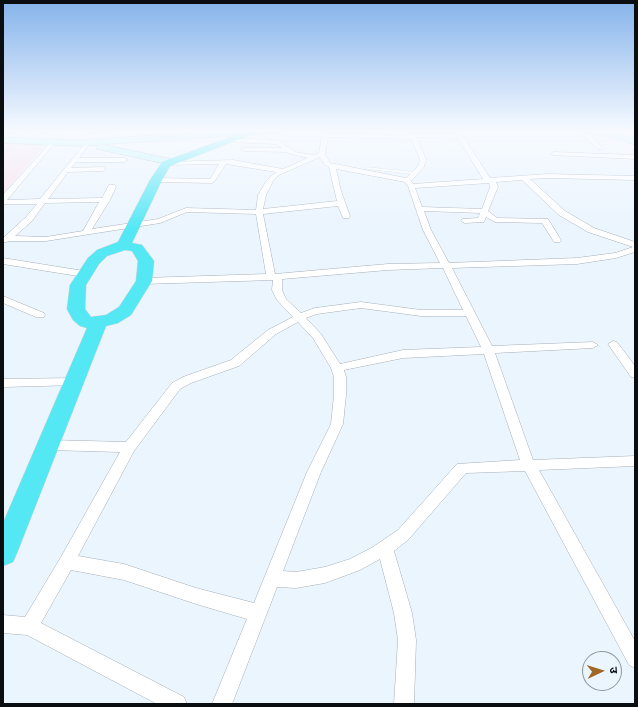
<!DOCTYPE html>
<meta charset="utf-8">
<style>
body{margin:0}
#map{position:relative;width:638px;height:707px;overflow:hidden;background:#ebf5fe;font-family:Overpass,"Noto Sans Devanagari",sans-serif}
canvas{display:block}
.frame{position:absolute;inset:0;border:4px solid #0a0e11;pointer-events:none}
.north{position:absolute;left:582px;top:651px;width:40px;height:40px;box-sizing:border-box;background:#ebf5fe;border:1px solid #91999f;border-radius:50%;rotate:86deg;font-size:11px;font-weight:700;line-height:16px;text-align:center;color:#0a0e11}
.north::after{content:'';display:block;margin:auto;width:14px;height:18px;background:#a06825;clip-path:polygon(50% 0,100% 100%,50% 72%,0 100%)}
</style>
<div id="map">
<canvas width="638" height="707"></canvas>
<div class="frame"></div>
<div class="north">उ</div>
</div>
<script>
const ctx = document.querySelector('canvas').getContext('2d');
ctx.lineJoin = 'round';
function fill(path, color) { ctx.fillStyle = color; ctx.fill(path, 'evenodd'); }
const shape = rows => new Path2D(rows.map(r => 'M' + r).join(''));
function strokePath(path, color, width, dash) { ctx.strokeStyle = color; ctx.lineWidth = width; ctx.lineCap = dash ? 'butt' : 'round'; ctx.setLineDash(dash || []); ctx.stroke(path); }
fill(shape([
 [3,143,46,144,3,194]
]), '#fae2ec');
const service = shape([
 [8,131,58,133,59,134,58,135,7,133,7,132,8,131],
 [366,167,414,172,416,173,414,174,367,169,365,168,366,167]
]);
const minor = shape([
 [90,130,120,130,87,134,84,132,90,130],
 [323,130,329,130,328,133,409,135,408,130,412,130,414,133,456,134,453,130,459,130,490,178,547,174,635,176,635,180,547,178,530,179,565,211,594,228,635,242,635,252,616,258,577,264,452,268,492,346,593,342,598,345,593,348,495,353,533,460,635,456,635,466,539,470,635,641,635,668,629,665,525,471,466,473,408,540,394,551,412,613,416,640,414,704,394,704,398,640,394,613,380,559,360,570,325,583,296,588,277,587,232,704,212,704,247,619,196,604,124,580,71,570,41,623,184,697,187,704,157,704,27,635,3,633,3,615,25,617,61,557,120,452,49,450,44,449,42,445,44,441,49,440,126,442,172,383,183,377,231,360,268,330,293,317,277,300,272,290,273,280,144,284,139,281,144,278,266,274,256,214,187,212,160,223,46,241,10,241,6,242,3,242,3,238,26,217,37,204,3,204,3,195,52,141,55,143,54,144,7,200,40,199,86,142,89,144,79,158,125,158,128,160,125,162,76,162,71,168,103,167,106,169,103,171,68,172,48,199,102,198,109,185,115,185,116,187,110,200,92,229,158,219,186,208,256,210,258,195,267,180,276,172,226,164,214,182,212,183,156,182,153,180,156,178,210,179,219,164,164,165,163,164,166,162,233,160,283,169,308,158,291,154,287,152,244,151,241,149,242,148,282,148,276,144,231,142,228,140,231,138,278,140,295,152,314,155,319,153,323,130],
 [328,137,411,139,420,159,419,165,406,178,330,163,325,154,328,137],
 [416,137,458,138,483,179,413,184,411,181,424,167,426,159,416,137],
 [320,157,325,165,329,167,337,201,263,209,266,195,273,181,279,175,320,157],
 [336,169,405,182,408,186,423,230,440,263,388,264,275,274,263,214,338,206,343,218,349,218,350,216,341,191,336,169],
 [522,180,559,215,588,232,633,247,615,253,577,258,449,263,431,230,424,211,480,213,478,218,462,219,461,221,465,223,484,222,486,217,495,222,542,223,554,242,560,242,561,240,548,219,497,218,488,211,498,187,496,182,522,180],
 [489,183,490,187,482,209,422,207,415,188,489,183],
 [99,202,83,231,46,237,15,236,32,221,45,203,99,202],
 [443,268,463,310,421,310,361,302,315,308,301,313,286,299,282,290,282,279,388,270,443,268],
 [361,308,421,316,466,316,481,347,403,350,340,364,321,334,306,318,317,314,361,308],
 [298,322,313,338,331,368,334,377,334,395,331,424,307,472,254,603,196,588,124,564,78,556,134,451,180,389,191,383,239,366,276,334,298,322],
 [484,354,520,460,457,464,398,530,373,547,350,559,325,567,296,572,283,571,321,472,343,424,346,395,346,377,344,370,403,358,484,354],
 [585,130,589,130,592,137,602,147,602,149,598,149,587,139,585,130],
 [554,152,635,155,635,159,552,155,552,153,554,152],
 [3,258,84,271,89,274,84,277,3,264,3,258],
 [3,296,44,313,45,315,44,317,36,317,3,303,3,296],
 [613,341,617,342,635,366,635,378,631,377,608,344,613,341],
 [75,378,79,379,81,382,79,385,3,387,3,379,75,378]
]);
const secondary = shape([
 [241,130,286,130,282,133,78,146,3,143,3,137,78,140,241,130],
 [579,130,613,132,635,139,635,145,609,136,583,133,579,130],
 [100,144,171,159,176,162,171,165,97,149,96,147,100,144]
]);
const trunk = shape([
 [249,130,264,130,170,166,162,180,132,243,142,245,154,261,152,281,131,315,118,323,106,326,17,553,13,562,3,566,3,523,87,328,80,326,73,320,67,309,70,285,88,258,97,250,118,242,150,180,162,162,249,130],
 [125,250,132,251,138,261,136,281,119,307,106,315,91,317,85,309,86,285,99,264,107,256,125,250]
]);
strokePath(service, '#a6afb8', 0.5);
strokePath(minor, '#a6afb8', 1);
strokePath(secondary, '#a6afb8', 1);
strokePath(trunk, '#d3d4d4', 1);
fill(service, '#fff');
fill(minor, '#fff');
fill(secondary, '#bff6fb');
fill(trunk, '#54e7f4');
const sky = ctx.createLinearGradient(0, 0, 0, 229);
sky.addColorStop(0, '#85b3eb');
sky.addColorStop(0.57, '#f6faff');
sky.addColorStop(1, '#f6faff00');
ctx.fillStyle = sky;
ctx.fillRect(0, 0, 638, 229);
</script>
